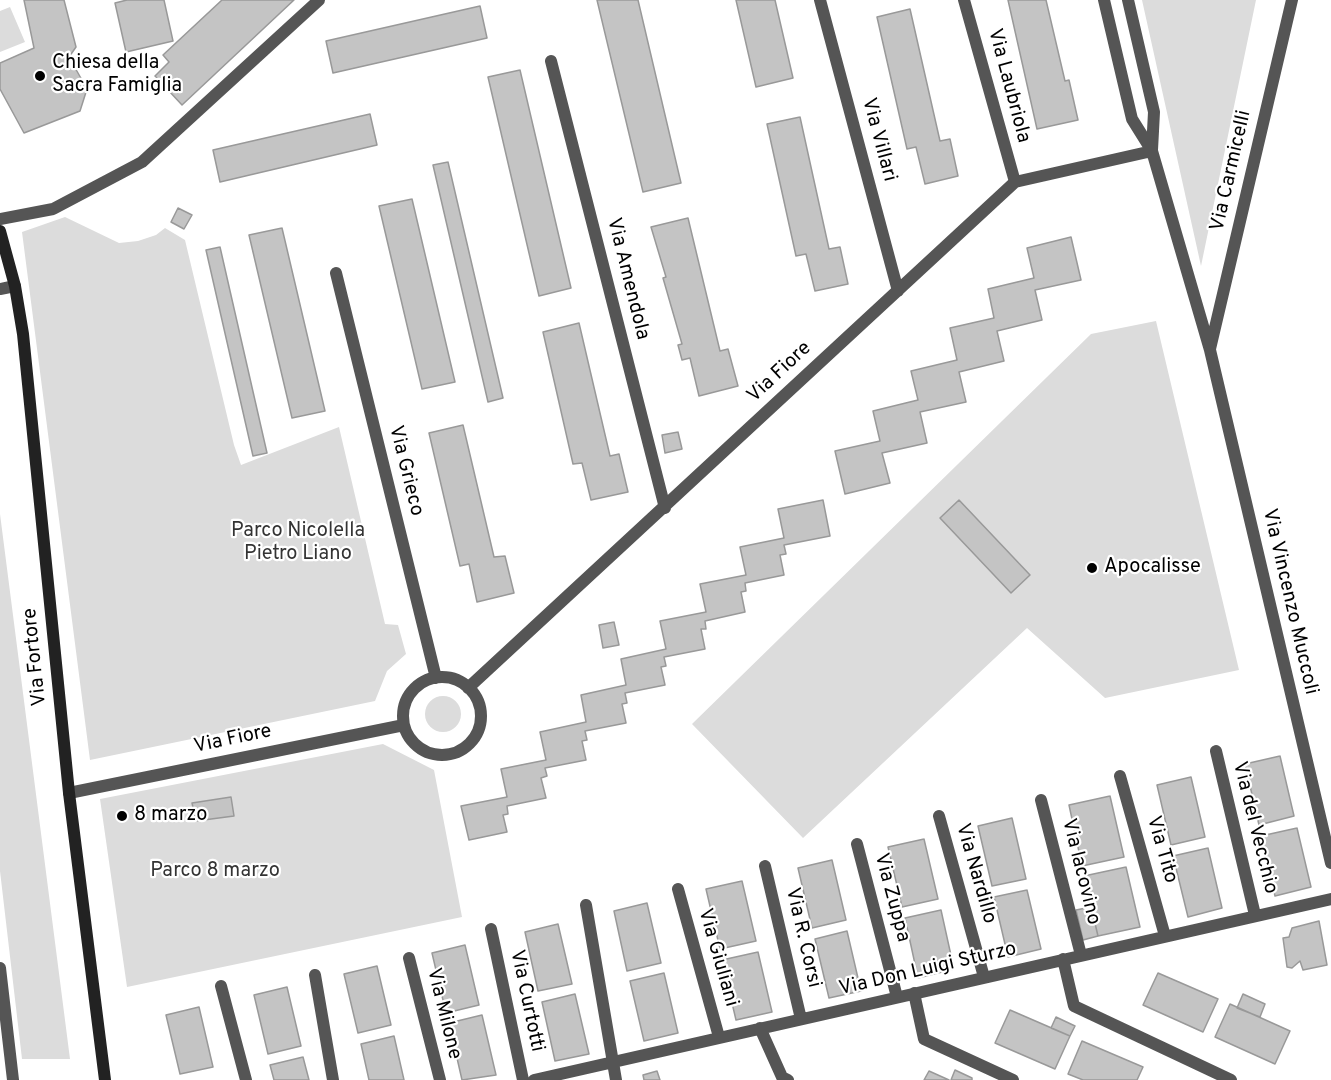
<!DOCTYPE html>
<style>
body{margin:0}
canvas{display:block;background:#fff}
</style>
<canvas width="1331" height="1080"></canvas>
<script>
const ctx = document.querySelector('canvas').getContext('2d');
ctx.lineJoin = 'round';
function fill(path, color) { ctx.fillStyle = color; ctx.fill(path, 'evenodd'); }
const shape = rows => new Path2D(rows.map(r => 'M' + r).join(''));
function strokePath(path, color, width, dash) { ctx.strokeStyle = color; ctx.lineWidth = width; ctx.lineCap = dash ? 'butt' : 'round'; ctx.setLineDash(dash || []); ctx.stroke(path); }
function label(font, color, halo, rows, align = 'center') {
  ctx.font = font + ' Overpass,sans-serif'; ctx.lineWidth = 4.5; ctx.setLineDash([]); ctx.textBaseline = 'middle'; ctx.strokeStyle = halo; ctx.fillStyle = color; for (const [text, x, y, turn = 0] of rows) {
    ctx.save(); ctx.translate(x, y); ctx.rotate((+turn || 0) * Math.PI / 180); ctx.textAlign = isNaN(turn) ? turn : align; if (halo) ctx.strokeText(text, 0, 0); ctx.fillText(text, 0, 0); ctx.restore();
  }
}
fill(shape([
 [1142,0,1256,0,1201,266],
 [10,7,25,42,0,52,0,11],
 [65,217,119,243,138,241,156,235,165,228,185,240,234,445,241,465,339,427,385,624,398,625,406,654,387,671,375,701,90,760,22,232],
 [1156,321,1239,670,1105,698,1027,628,803,838,692,724,1091,334],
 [0,514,70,1059,22,1059,0,871],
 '425 714a18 18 0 1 1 36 0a18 18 0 1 1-36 0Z',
 [383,744,434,770,462,917,127,987,100,799]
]), '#dcdcdc');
const building = shape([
 [24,0,64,0,76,47,69,57,87,89,80,111,24,133,0,89,0,63,34,48,24,0],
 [127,0,164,0,173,41,126,52,115,3,127,0],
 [222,0,294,0,182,105,155,76,169,62,163,55,222,0],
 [597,0,638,0,681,183,643,192,597,0],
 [736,0,775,0,793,78,756,87,736,0],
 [1008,0,1046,0,1065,81,1069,80,1078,120,1037,129,1008,0],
 [480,6,487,38,333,73,326,41,480,6],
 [910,9,940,141,950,139,958,176,925,184,916,147,907,149,877,17,910,9],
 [520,70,571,288,539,296,488,77,520,70],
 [370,114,377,145,220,182,213,150,370,114],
 [800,117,829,249,840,247,848,284,815,291,806,254,796,256,767,124,800,117],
 [448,162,503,398,488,402,433,165,448,162],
 [412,199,455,382,422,389,379,206,412,199],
 [178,208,192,215,184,229,171,222,178,208],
 [688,218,720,351,728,349,738,386,699,396,690,358,682,360,678,345,682,344,663,278,666,277,651,227,688,218],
 [282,228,325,411,292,418,249,235,282,228],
 [1071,237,1081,280,1035,290,1042,320,997,331,1004,361,959,372,966,402,920,412,927,443,882,453,890,483,845,494,835,451,880,441,873,411,918,400,911,371,957,360,950,328,994,318,988,289,1034,278,1027,248,1071,237],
 [220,247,267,453,253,456,206,250,220,247],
 [579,323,610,456,619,454,628,492,591,500,582,463,573,464,543,332,579,323],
 [463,425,494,557,505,556,514,593,477,602,469,564,460,566,429,433,463,425],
 [678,432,682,449,665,453,662,435,678,432],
 [823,500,830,536,784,545,786,554,780,555,784,575,745,583,746,591,741,592,745,612,705,621,706,629,701,629,705,649,664,657,666,666,661,667,665,685,625,693,627,703,622,704,626,723,585,731,587,740,582,741,586,760,545,768,547,776,541,778,546,798,507,806,508,814,503,815,507,832,469,840,461,806,507,797,501,769,546,760,540,732,586,722,581,695,626,685,621,659,666,649,660,621,706,612,700,584,746,575,740,547,784,538,778,509,823,500],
 [959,500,1030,575,1011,593,940,518,959,500],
 [614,622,619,645,603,648,599,625,614,622],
 [1280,756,1294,816,1259,825,1245,764,1280,756],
 [1191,777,1205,837,1171,845,1157,785,1191,777],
 [1110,796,1124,857,1082,866,1069,805,1110,796],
 [231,797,234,816,196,821,192,803,231,797],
 [1012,818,1026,879,992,886,978,826,1012,818],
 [1297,828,1311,887,1275,896,1261,836,1297,828],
 [924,839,938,899,902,907,888,847,924,839],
 [1208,848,1222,908,1188,917,1173,856,1208,848],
 [832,860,846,920,812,928,798,868,832,860],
 [1126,867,1140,927,1098,936,1084,876,1126,867],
 [742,881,756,941,720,949,706,889,742,881],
 [1027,890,1041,949,1008,957,994,897,1027,890],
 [647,903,661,963,627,971,614,911,647,903],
 [1091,907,1098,936,1083,940,1076,910,1091,907],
 [941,910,954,969,918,978,905,918,941,910],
 [1319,921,1327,965,1303,970,1300,961,1292,968,1287,967,1283,938,1289,937,1292,928,1319,921],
 [558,924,572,984,538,991,525,932,558,924],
 [847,931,861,991,829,998,815,939,847,931],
 [465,945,479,1005,446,1013,432,953,465,945],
 [758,952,772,1012,736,1020,722,960,758,952],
 [377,966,391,1025,358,1033,344,974,377,966],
 [664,973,678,1033,644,1041,630,981,664,973],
 [1158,973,1218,999,1203,1032,1143,1005,1158,973],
 [287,987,301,1046,268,1054,254,995,287,987],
 [575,994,589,1054,555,1061,542,1002,575,994],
 [1243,994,1265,1004,1260,1017,1237,1008,1243,994],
 [1230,1004,1290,1031,1275,1064,1215,1037,1230,1004],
 [199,1007,213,1067,180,1074,166,1015,199,1007],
 [1010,1010,1070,1036,1055,1069,995,1043,1010,1010],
 [482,1015,496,1075,462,1080,449,1023,482,1015],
 [1056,1017,1075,1026,1070,1036,1051,1028,1056,1017],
 [394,1036,404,1080,369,1080,361,1044,394,1036],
 [1082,1041,1143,1067,1137,1080,1083,1080,1068,1074,1082,1041],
 [303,1057,309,1080,274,1080,270,1065,303,1057],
 [955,1070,972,1078,972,1080,951,1080,955,1070],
 [657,1071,660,1080,644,1080,643,1075,657,1071],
 [929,1071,949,1080,924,1080,929,1071]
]);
fill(building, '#c4c4c4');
strokePath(building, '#999', 1.5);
strokePath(shape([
 [820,0,898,291],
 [964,0,1015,182],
 [1104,0,1132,119,1152,151,1210,350,1331,863],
 [1128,0,1154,112,1152,150],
 [551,61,665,508],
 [0,219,53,209,142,162,319,0],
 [336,273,436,678],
 [0,289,15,286],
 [1210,349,1292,0],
 '403 716a39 39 0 1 1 78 0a39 39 0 1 1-78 0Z',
 [468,688,1015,182,1152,151],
 [1216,751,1255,915],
 [1120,776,1165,936],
 [69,793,404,725],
 [1041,800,1081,955],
 [939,816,984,977],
 [857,844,897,997],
 [765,866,801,1019],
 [678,889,719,1037],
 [586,905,616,1080],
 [491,929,523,1080],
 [409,958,440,1080],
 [1063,959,1074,1006,1231,1080],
 [0,968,13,1080],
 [315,975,333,1080],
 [221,986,246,1080],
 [914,993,924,1039,1013,1080],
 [760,1028,782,1077,788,1080],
 [534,1080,1331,899]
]), '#555', 12);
strokePath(shape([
 [0,231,15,286,23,334,69,793,105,1080]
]), '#222', 12);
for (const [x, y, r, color] of [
 [40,76,6,"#000"],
 [1092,568,6,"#000"],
 [122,816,6,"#000"]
]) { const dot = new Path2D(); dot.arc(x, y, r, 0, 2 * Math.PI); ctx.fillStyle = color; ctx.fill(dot); strokePath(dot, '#fff', 2); }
label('20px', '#000', '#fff', [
 ["Chiesa della",52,64],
 ["Sacra Famiglia",52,87],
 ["Apocalisse",1104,568],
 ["8 marzo",134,816]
], 'left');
label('20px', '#000', '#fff', [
 ["Via Laubriola",1008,86,75],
 ["Via Villari",878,140,75],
 ["Via Carmicelli",1232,171,-77],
 ["Via Amendola",627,279,76],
 ["Via Fiore",780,373,-43],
 ["Via Grieco",405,471,76],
 ["Via Vincenzo Muccoli",1289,602,77],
 ["Via Fortore",36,657,-96],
 ["Via Fiore",233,740,-12],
 ["Via del Vecchio",1254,828,76],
 ["Via Tito",1161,850,74],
 ["Via Iacovino",1080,872,76],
 ["Via Nardillo",975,874,74],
 ["Via Zuppa",891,898,75],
 ["Via R. Corsi",802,938,77],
 ["Via Giuliani",717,958,74],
 ["Via Don Luigi Sturzo",928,970,-13],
 ["Via Curtotti",526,1001,78],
 ["Via Milone",443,1014,76]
]);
label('20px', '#333', '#fff', [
 ["Parco Nicolella",298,532],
 ["Pietro Liano",298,555],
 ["Parco 8 marzo",215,872]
]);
</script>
